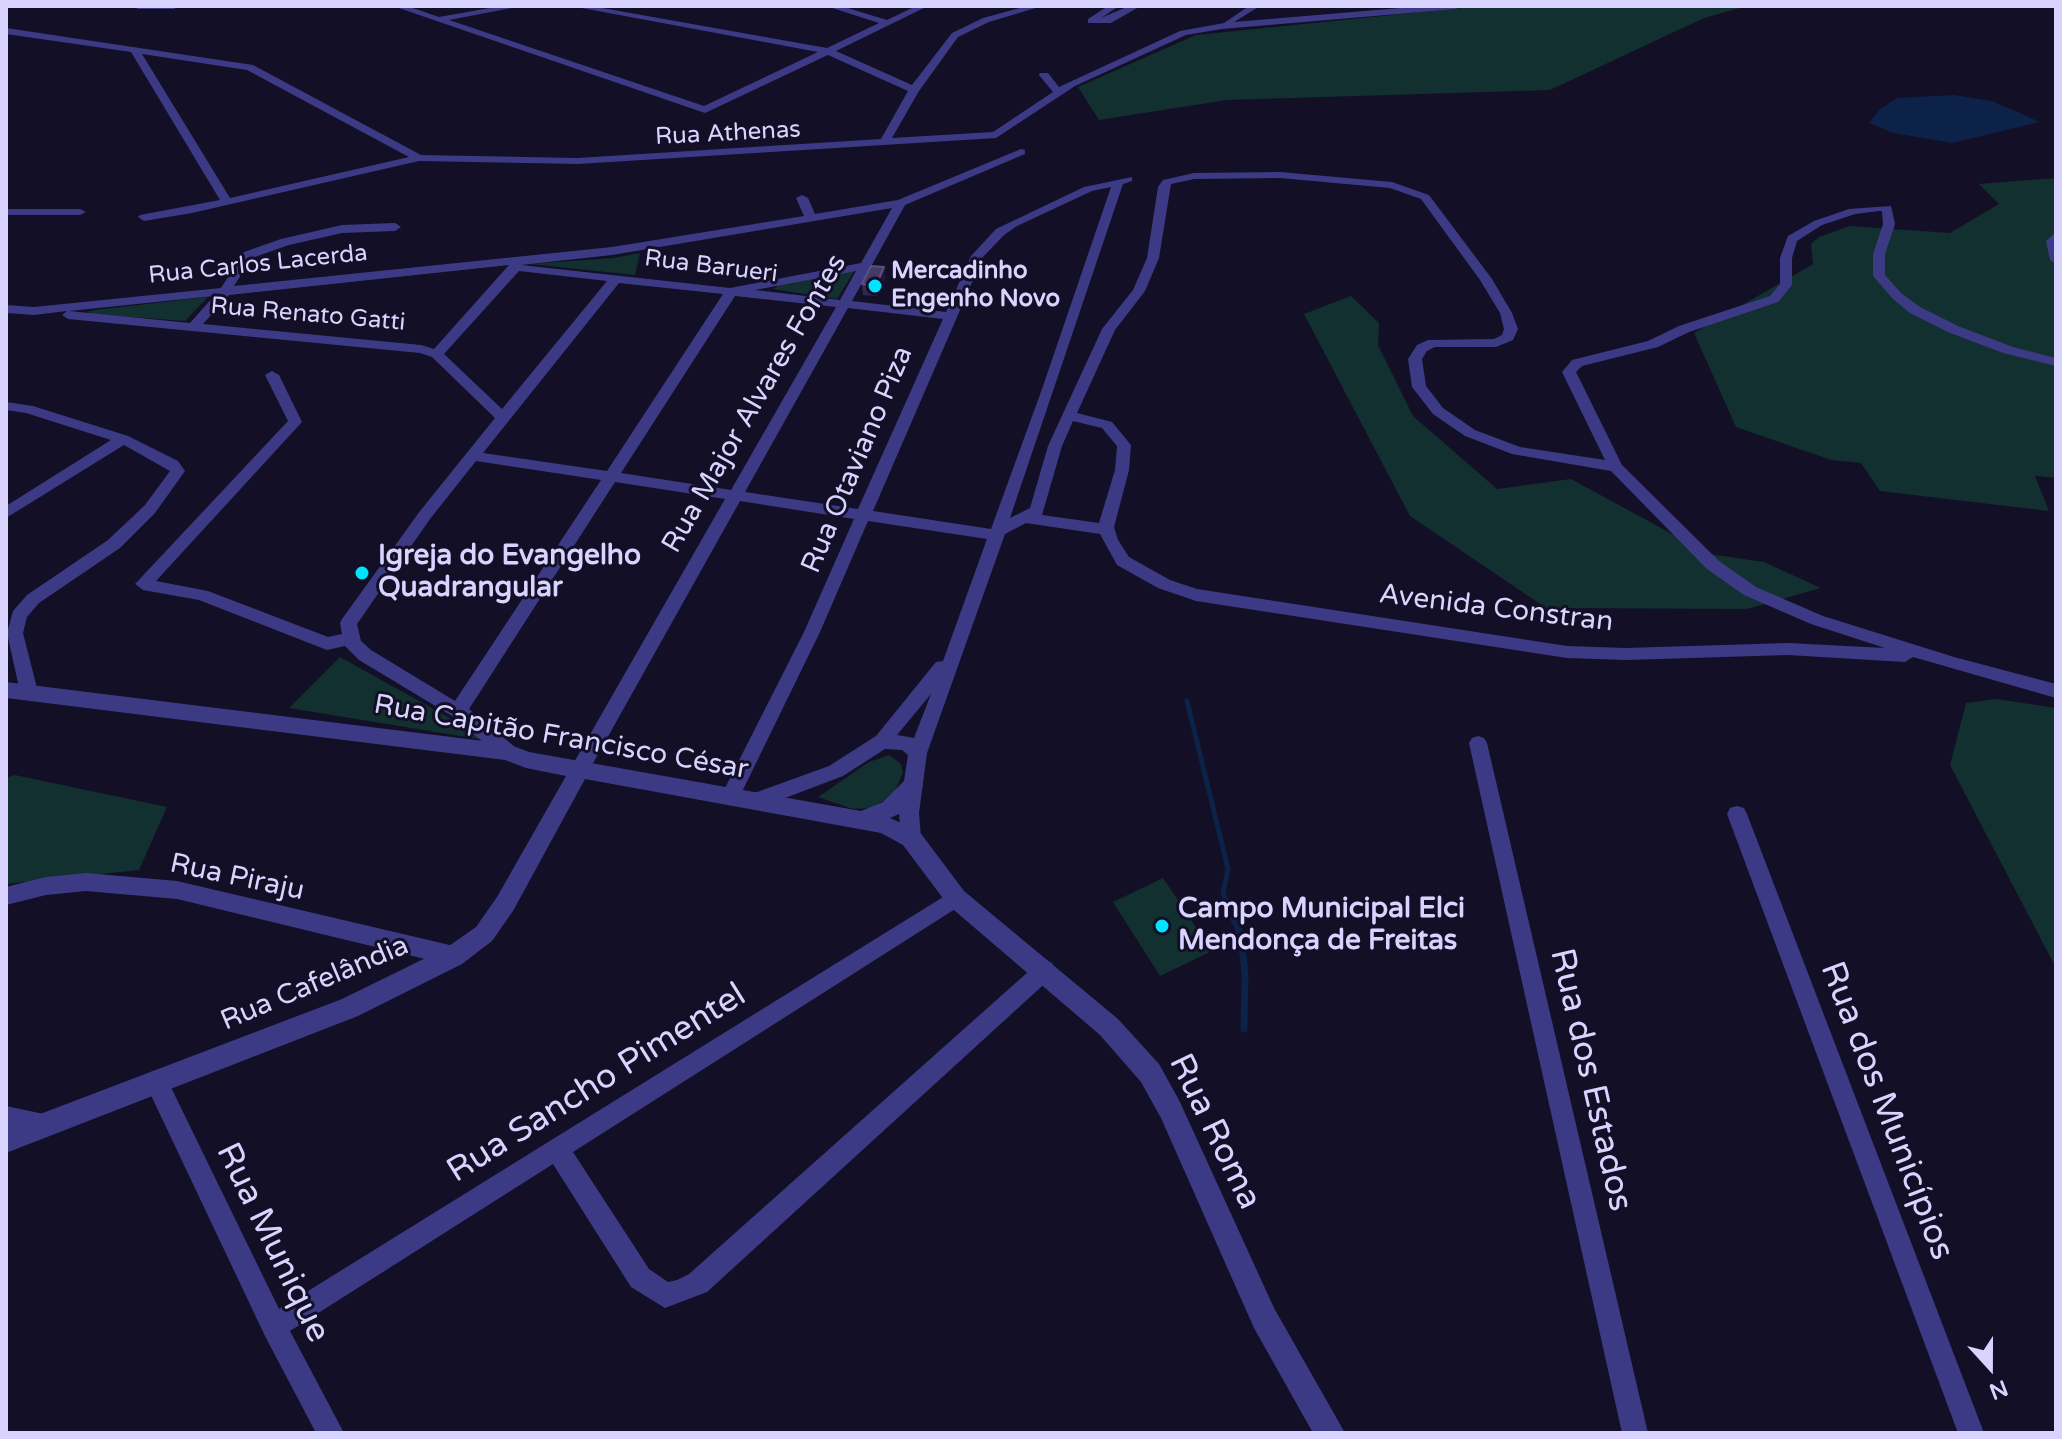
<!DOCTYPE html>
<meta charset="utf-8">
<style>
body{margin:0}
#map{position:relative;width:2062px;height:1439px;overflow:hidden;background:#130f26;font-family:"Varela Round",sans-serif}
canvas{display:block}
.frame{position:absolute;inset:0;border:8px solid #d9d4ff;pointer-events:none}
.north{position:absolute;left:1950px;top:1327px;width:80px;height:80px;-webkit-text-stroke:6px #130f26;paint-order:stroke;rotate:159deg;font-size:22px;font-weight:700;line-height:32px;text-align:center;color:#d9d4ff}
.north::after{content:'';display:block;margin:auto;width:28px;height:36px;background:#d9d4ff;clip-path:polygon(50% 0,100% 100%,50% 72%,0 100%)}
</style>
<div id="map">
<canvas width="2062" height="1439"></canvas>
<div class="frame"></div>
<div class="north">N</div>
</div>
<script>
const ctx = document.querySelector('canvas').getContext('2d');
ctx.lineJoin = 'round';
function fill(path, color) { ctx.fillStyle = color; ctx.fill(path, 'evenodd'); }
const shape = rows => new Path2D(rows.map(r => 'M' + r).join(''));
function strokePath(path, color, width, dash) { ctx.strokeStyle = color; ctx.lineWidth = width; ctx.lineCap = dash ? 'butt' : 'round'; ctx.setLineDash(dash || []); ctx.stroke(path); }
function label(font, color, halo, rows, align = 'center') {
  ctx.font = font + ' "Varela Round",sans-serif'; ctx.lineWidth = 6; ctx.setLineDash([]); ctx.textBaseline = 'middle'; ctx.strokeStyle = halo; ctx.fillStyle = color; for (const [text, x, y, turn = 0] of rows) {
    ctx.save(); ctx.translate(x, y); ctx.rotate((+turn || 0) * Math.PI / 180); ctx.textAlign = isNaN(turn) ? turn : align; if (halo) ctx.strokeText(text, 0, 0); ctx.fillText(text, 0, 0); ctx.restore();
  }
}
fill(shape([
 [1480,6,1747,6,1704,18,1550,90,1227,100,1099,120,1078,87,1196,35],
 [2056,178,2056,478,2035,476,2049,511,1880,491,1861,463,1831,460,1736,427,1694,333,1813,264,1811,244,1819,237,1850,226,1950,233,1999,204,1979,184],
 [640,253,635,275,530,264,613,258],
 [855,270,837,299,773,289,779,285],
 [1351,296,1379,323,1378,345,1413,416,1497,489,1571,479,1709,554,1764,562,1821,588,1747,609,1546,608,1410,516,1304,314],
 [208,297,185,321,89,314,89,311,103,309],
 [340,657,491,741,289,708],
 [1996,699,2056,708,2056,968,1950,765,1966,703],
 [889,755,901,764,903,772,893,796,870,808,853,809,818,797,869,762],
 [15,775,167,807,139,870,6,884,6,778],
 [1163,878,1212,951,1160,976,1113,902]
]), '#12302f');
fill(shape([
 [1954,95,1992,101,2040,122,1952,143,1893,133,1869,123,1880,109,1897,98]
]), '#0c2248');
strokePath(shape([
 [1187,701,1228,869,1223,893,1235,921]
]), '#0c2248', 5);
strokePath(shape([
 [1234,919,1241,935,1245,975,1244,1029]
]), '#0c2248', 7);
fill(shape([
 [133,6,179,6,174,9,138,9,133,6],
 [393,6,407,6,439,17,501,6,522,6,449,20,704,106,818,52,571,6,591,6,827,48,879,23,826,6,841,6,887,20,916,6,928,6,836,51,912,85,952,33,983,18,1027,6,1042,6,989,22,958,37,919,91,892,138,993,132,1053,92,1039,75,1040,73,1048,73,1059,87,1180,31,1224,23,1249,6,1260,6,1234,22,1424,6,1461,6,1456,9,1222,29,1186,35,1075,86,996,138,578,164,419,161,192,213,144,221,138,217,140,215,220,200,131,52,6,34,6,28,253,65,421,155,578,158,881,139,908,91,828,55,705,113,393,6],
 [142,54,247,70,409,157,230,198,142,54],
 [1108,6,1119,6,1101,18,1129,6,1139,7,1111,23,1088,23,1088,19,1108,6],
 [1021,149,1025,150,1025,154,905,205,852,301,946,312,971,256,996,229,1084,187,1132,177,1132,181,1123,184,1010,518,1030,508,1048,446,1102,329,1133,290,1147,258,1158,187,1163,180,1194,173,1280,172,1392,182,1429,195,1492,279,1512,313,1518,329,1513,340,1496,347,1435,347,1427,351,1422,359,1426,386,1443,408,1475,430,1520,447,1605,460,1562,372,1572,360,1648,341,1679,326,1770,296,1780,284,1780,258,1788,236,1814,221,1849,209,1891,206,1895,224,1885,254,1885,275,1901,293,1920,307,1958,326,2013,347,2056,358,2056,366,2003,353,1948,332,1910,313,1893,299,1873,276,1873,254,1883,224,1882,211,1879,211,1855,214,1822,225,1797,241,1792,258,1792,285,1778,302,1689,332,1658,347,1582,366,1576,372,1622,465,1719,561,1756,587,1823,616,1954,657,2056,684,2056,698,1913,657,1905,662,1788,655,1626,660,1567,658,1196,601,1158,588,1117,565,1100,534,1026,523,1005,534,927,753,919,813,921,838,918,844,911,846,904,844,901,838,899,813,908,755,902,750,885,749,843,776,756,809,749,807,746,801,749,795,829,766,876,736,936,662,943,661,987,539,868,521,820,632,737,802,730,804,723,802,721,796,804,632,854,519,740,501,587,774,580,777,573,774,571,769,573,764,725,499,615,482,469,709,515,747,517,752,515,757,508,759,501,757,452,716,359,660,345,646,327,650,199,600,143,590,135,584,288,421,265,375,272,371,279,375,302,422,156,581,208,591,328,637,342,634,340,623,342,619,420,511,495,418,432,357,420,353,68,319,62,315,67,311,34,315,6,313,6,305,34,307,221,288,244,252,281,239,342,225,395,223,401,227,395,231,342,233,289,245,252,258,234,286,612,247,804,216,796,198,802,195,808,198,815,214,898,200,1021,149],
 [1280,178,1390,188,1421,199,1480,280,1500,313,1504,329,1502,335,1494,339,1428,340,1417,345,1408,359,1412,387,1433,414,1465,436,1512,454,1611,471,1707,569,1744,595,1811,624,1885,648,1788,643,1626,648,1567,646,1197,589,1170,580,1129,557,1118,540,1114,527,1129,470,1131,445,1112,422,1077,413,1115,330,1145,291,1159,258,1171,184,1194,179,1280,178],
 [1111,187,1042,389,991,529,873,511,983,257,1004,235,1017,226,1092,191,1111,187],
 [892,208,861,263,730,288,521,265,612,255,892,208],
 [509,265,434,349,421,345,203,324,229,295,509,265],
 [519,271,607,281,502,409,444,354,519,271],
 [856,271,840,300,755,290,856,271],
 [619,283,723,294,607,471,483,453,619,283],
 [214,296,190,323,69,311,214,296],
 [735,296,836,307,731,490,621,473,735,296],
 [848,308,943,319,858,509,745,492,848,308],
 [1073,421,1102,428,1117,446,1115,470,1099,523,1042,515,1062,446,1073,421],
 [476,461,601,480,455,701,371,650,361,641,357,624,430,519,476,461],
 [931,694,914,738,897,735,931,694],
 [6,209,80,209,86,212,80,215,6,215,6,209],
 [2056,232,2056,264,2050,260,2046,241,2056,232],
 [6,402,33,406,128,436,178,461,185,471,155,513,120,548,39,603,27,617,23,633,38,692,29,699,20,692,7,633,13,611,27,595,108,540,145,505,170,471,124,445,6,518,6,506,111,440,26,413,6,410,6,402],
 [1478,736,1484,738,1487,743,1648,1433,1622,1433,1469,743,1472,738,1478,736],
 [1737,806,1744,808,1747,814,1984,1433,1958,1433,1727,814,1730,808,1737,806],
 [86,873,177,881,454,946,461,949,464,956,461,963,454,966,177,899,86,891,46,895,6,905,6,887,46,877,86,873],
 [956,889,963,892,966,898,963,904,573,1152,649,1269,668,1282,677,1280,689,1274,1038,963,1045,960,1052,963,1056,970,1052,977,707,1292,665,1308,631,1287,553,1164,290,1331,344,1433,316,1433,265,1336,148,1089,145,1081,148,1073,156,1070,164,1073,279,1309,956,889],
 [6,1106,53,1116,57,1124,53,1132,45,1136,6,1128,6,1106]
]), '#3d3a85');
fill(shape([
 [6,682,508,744,529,752,861,811,883,802,906,779,913,776,920,779,923,785,920,791,899,814,890,818,919,831,964,891,1118,1019,1159,1064,1179,1100,1274,1308,1345,1433,1313,1433,1254,1328,1161,1118,1141,1082,1100,1035,948,905,903,845,881,833,585,779,513,911,492,941,462,964,358,1016,6,1153,6,1127,342,999,446,948,476,927,497,897,566,776,526,768,505,760,6,698,6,682]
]), '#3d3a85');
fill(shape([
 [886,278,877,296,863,295,862,284]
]), '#312854');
fill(shape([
 [884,267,886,278,877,296,876,286]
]), '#1d163a');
const building = shape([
 [871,266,884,267,876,286,862,284,871,266]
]);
fill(building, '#433a66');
strokePath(building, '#5a527e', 2);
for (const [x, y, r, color] of [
 [875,286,8,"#00e5ff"],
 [362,573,8,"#00e5ff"],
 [1162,926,8,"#00e5ff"]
]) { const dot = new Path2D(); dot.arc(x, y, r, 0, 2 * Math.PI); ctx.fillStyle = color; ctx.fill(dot); strokePath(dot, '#130f26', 3); }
label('24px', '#d9d4ff', '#130f26', [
 ["Rua Athenas",728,134,-3],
 ["Rua Carlos Lacerda",258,265,-6],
 ["Rua Barueri",711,267,7],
 ["Rua Renato Gatti",308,315,5]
]);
label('bold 24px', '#d9d4ff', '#130f26', [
 ["Mercadinho",891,272],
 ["Engenho Novo",891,300]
], 'left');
label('28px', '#d9d4ff', '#130f26', [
 ["Rua Major Alvares Fontes",755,404,-60],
 ["Rua Otaviano Piza",858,460,-67],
 ["Avenida Constran",1496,609,7],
 ["Rua Capitão Francisco César",561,738,10],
 ["Rua Piraju",237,878,12],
 ["Rua Cafelândia",315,984,-23]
]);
label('bold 28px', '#d9d4ff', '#130f26', [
 ["Igreja do Evangelho",378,557],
 ["Quadrangular",378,589],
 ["Campo Municipal Elci",1178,910],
 ["Mendonça de Freitas",1178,942]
], 'left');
label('34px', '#d9d4ff', '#130f26', [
 ["Rua dos Estados",1590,1080,77],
 ["Rua Sancho Pimentel",597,1084,-32],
 ["Rua dos Municípios",1886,1111,69],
 ["Rua Roma",1214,1132,64],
 ["Rua Munique",272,1243,64]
]);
</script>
